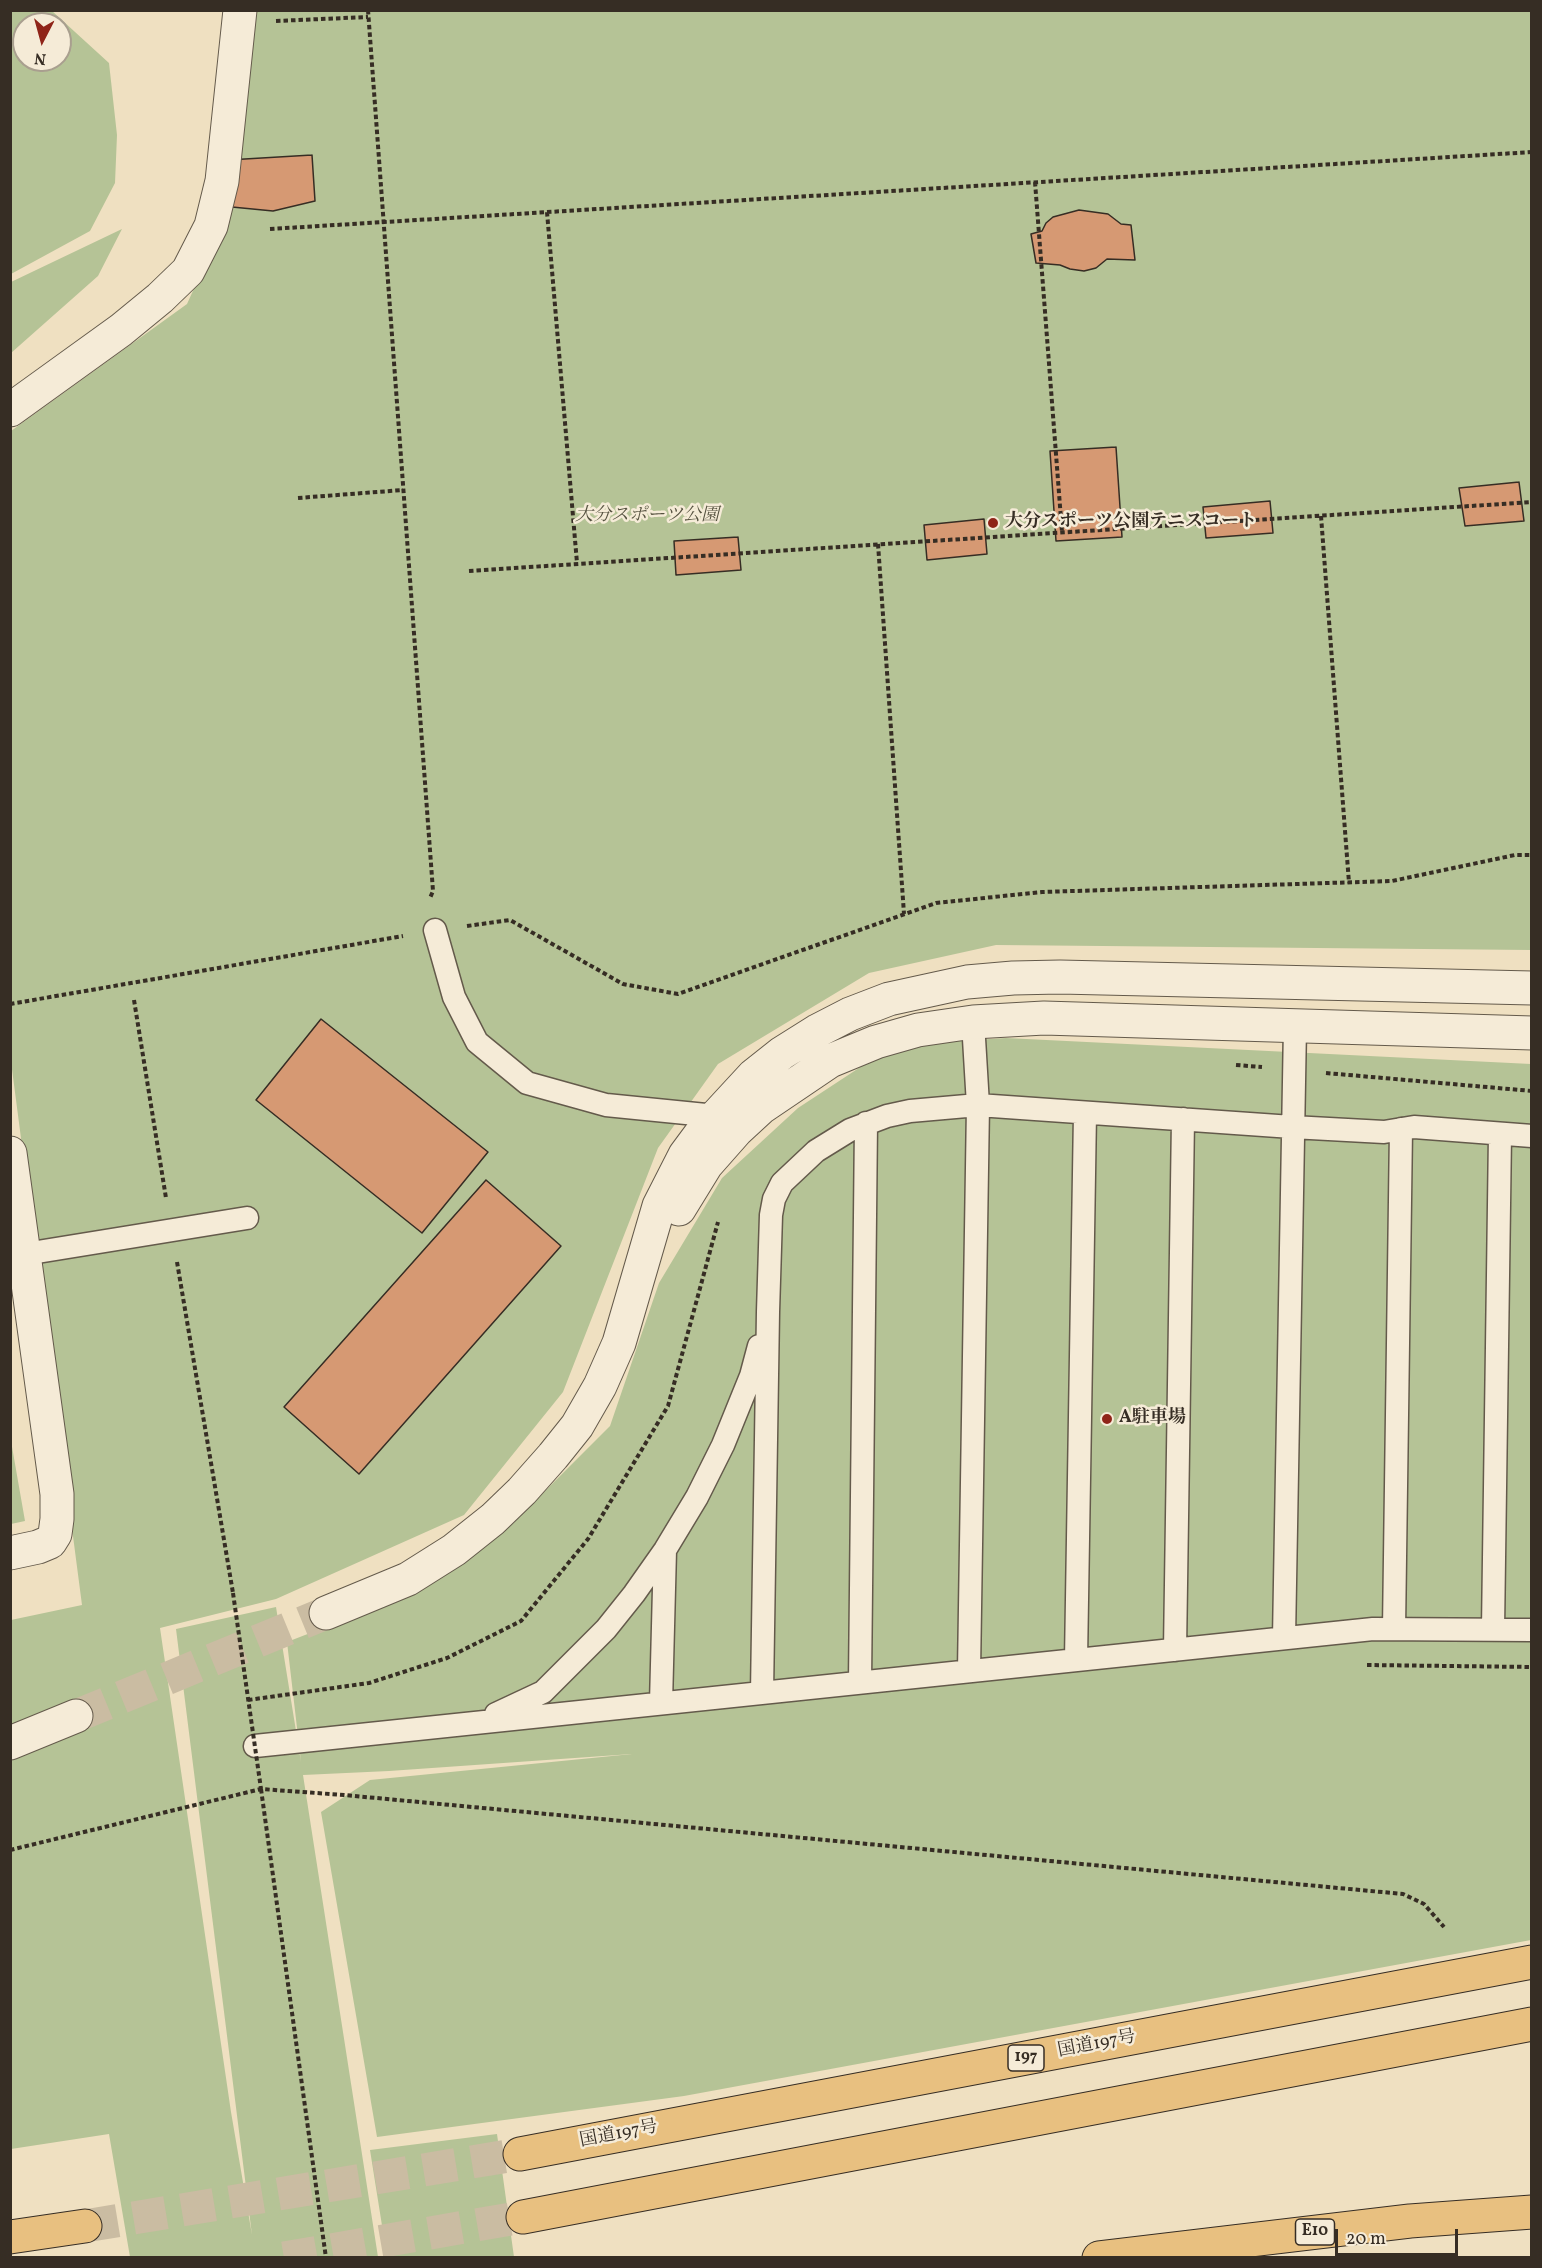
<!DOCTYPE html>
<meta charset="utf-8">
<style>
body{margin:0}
#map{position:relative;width:1542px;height:2268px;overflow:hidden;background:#efe0c1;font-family:Vollkorn,serif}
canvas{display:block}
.frame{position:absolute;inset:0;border:12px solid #362d24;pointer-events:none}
.north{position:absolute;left:12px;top:12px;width:60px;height:60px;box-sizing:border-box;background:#f5ebd7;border:2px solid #a99f8f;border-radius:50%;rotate:186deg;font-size:16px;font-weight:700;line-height:24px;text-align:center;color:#362d24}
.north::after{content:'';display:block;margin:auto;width:21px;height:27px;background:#8f2418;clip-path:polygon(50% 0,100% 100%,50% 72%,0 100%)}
.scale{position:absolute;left:1335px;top:2229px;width:123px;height:27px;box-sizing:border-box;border:3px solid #362d24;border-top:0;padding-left:8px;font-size:18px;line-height:21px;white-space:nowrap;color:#362d24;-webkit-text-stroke:4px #f5ebd7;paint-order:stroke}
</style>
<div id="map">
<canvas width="1542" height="2268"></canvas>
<div class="frame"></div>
<div class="north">N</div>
<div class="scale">20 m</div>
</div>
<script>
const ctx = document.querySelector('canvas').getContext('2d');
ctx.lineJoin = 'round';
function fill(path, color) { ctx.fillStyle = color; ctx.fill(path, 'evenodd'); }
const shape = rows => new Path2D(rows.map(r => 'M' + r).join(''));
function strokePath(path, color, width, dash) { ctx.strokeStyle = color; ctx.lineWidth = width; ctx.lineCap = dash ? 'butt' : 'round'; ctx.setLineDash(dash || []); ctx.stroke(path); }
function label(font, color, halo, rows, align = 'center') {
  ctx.font = font + ' Vollkorn,"Noto Serif JP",serif'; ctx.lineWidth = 5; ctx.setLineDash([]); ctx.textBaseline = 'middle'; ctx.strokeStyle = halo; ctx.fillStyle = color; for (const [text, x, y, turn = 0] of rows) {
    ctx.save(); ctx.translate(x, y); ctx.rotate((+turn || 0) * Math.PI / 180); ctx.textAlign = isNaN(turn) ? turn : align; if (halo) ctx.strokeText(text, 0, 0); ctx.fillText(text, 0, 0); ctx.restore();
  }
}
fill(shape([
 [11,10,52,11,109,63,117,135,115,183,90,231,11,274],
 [24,24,60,24,60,60,24,60],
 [246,11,1531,11,1531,950,996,945,869,973,718,1064,658,1148,563,1392,464,1515,276,1599,160,1628,231,2112,252,2235,176,1629,276,1607,301,1762,287,1642,421,1590,515,1521,610,1426,659,1283,722,1178,798,1108,894,1045,1006,1038,1531,1064,1531,1940,684,2096,377,2137,321,1812,370,1780,632,1754,389,1771,303,1775,378,2257,130,2257,109,2134,11,2149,11,1620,82,1605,10,1054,11,431,187,304,216,240],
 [122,229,98,276,11,353,11,282],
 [11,1441,25,1521,11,1524,10,1524],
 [497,2134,514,2257,387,2257,370,2150]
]), '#b5c396');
const building = shape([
 [312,155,315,201,273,211,232,207,228,160,312,155],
 [1079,210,1108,214,1121,224,1131,225,1135,260,1107,259,1096,268,1084,271,1070,269,1060,265,1036,263,1031,234,1042,231,1046,223,1053,217,1079,210],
 [1116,447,1122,537,1056,541,1050,451,1116,447],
 [1519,482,1524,521,1465,526,1459,488,1519,482],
 [1270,501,1273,533,1206,538,1203,507,1270,501],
 [984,519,987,554,927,560,924,525,984,519],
 [738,537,741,570,676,575,674,541,738,537],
 [321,1019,488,1152,422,1233,256,1100,321,1019],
 [486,1180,561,1246,359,1474,284,1407,486,1180]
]);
fill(building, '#d69973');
strokePath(building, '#362d24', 1.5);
strokePath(shape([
 [76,1716,326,1613]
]), '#cabca2', 33, [33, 16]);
strokePath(shape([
 [85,2226,520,2154],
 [284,2258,523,2217]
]), '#cabca2', 33, [33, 16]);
const service = shape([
 [435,930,454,997,477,1042,527,1083,606,1105,716,1116],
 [25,1254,247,1218],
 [1394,1629,1401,1129],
 [1493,1629,1500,1134],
 [1284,1638,1295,1026],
 [1175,1650,1183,1119],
 [1076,1660,1085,1113],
 [969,1671,978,1105,973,1022],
 [860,1682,866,1123],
 [762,1693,768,1312,771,1215,774,1199,782,1183,816,1151,850,1130,887,1116,910,1111,978,1105,1292,1127,1384,1132,1414,1127,1532,1136],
 [661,1703,665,1550],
 [496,1714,543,1692,606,1629,634,1594,665,1550,697,1497,723,1445,751,1376,759,1346],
 [255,1746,1373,1629,1532,1630]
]);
const tertiary = shape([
 [10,410,121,330,160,298,188,271,211,226,222,181,240,10],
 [10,1153,57,1494,57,1519,55,1534,50,1542,38,1547,10,1553],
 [679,1209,706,1165,736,1131,762,1107,830,1061,876,1042,918,1030,973,1022,1044,1018,1532,1033],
 [326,1613,408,1579,454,1550,493,1519,522,1491,553,1456,577,1426,600,1386,619,1343,659,1206,685,1155,705,1128,753,1076,782,1053,817,1031,850,1014,889,999,967,982,1013,978,1060,977,1532,988],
 [10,1743,76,1716]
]);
const trunk = shape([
 [520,2154,1532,1962],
 [523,2217,1532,2024],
 [10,2237,85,2226]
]);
const motorway = shape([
 [1099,2258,1410,2221,1532,2212]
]);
strokePath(service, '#645a4b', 25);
strokePath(tertiary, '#645a4b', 35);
strokePath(trunk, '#362d24', 35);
strokePath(motorway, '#362d24', 35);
strokePath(shape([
 [368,10,433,891,430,898],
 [276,21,368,17],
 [1035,182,1062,532],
 [547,212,577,563],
 [270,229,1532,152],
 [298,498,403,490],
 [1321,516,1349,883],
 [878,544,904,914],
 [469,571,1532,502],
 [467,926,510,920,623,984,678,994,936,903,1042,892,1392,881,1515,855,1532,855],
 [134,1000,166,1198],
 [10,1004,403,936],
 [1236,1065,1262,1067],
 [1326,1073,1532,1091],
 [177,1262,233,1593],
 [1367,1665,1532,1667],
 [248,1700,369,1683,447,1658,521,1621,588,1539,668,1406,718,1222],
 [261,1789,326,2258],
 [10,1850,261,1789,344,1795,1403,1894,1424,1904,1444,1927]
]), '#362d24', 4, [4.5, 3]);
strokePath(service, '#f5ebd7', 22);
strokePath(tertiary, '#f5ebd7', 33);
strokePath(trunk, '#e8c080', 33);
strokePath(motorway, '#e8c080', 33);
strokePath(shape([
 [233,1593,261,1789]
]), '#362d24', 4, [4.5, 3]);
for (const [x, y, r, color] of [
 [993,523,6,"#8f2418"],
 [1107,1419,6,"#8f2418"]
]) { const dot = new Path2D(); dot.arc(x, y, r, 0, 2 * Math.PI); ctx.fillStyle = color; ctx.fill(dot); strokePath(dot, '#f5ebd7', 2); }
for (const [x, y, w] of [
 [1026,2058,36],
 [1315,2232,39]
]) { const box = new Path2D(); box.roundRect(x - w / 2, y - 13, w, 26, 4.5); ctx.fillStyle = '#f5ebd7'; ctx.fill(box); strokePath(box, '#362d24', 1.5); }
label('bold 16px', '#362d24', null, [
 ["197",1026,2058],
 ["E10",1315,2232]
]);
label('italic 18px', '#565240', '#f5ebd7', [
 ["大分スポーツ公園",647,517]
]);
label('bold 18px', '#362d24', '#f5ebd7', [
 ["大分スポーツ公園テニスコート",1005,523],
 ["A駐車場",1119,1419]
], 'left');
label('18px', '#362d24', '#f5ebd7', [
 ["国道197号",1097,2045,-11],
 ["国道197号",619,2135,-11]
]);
</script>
